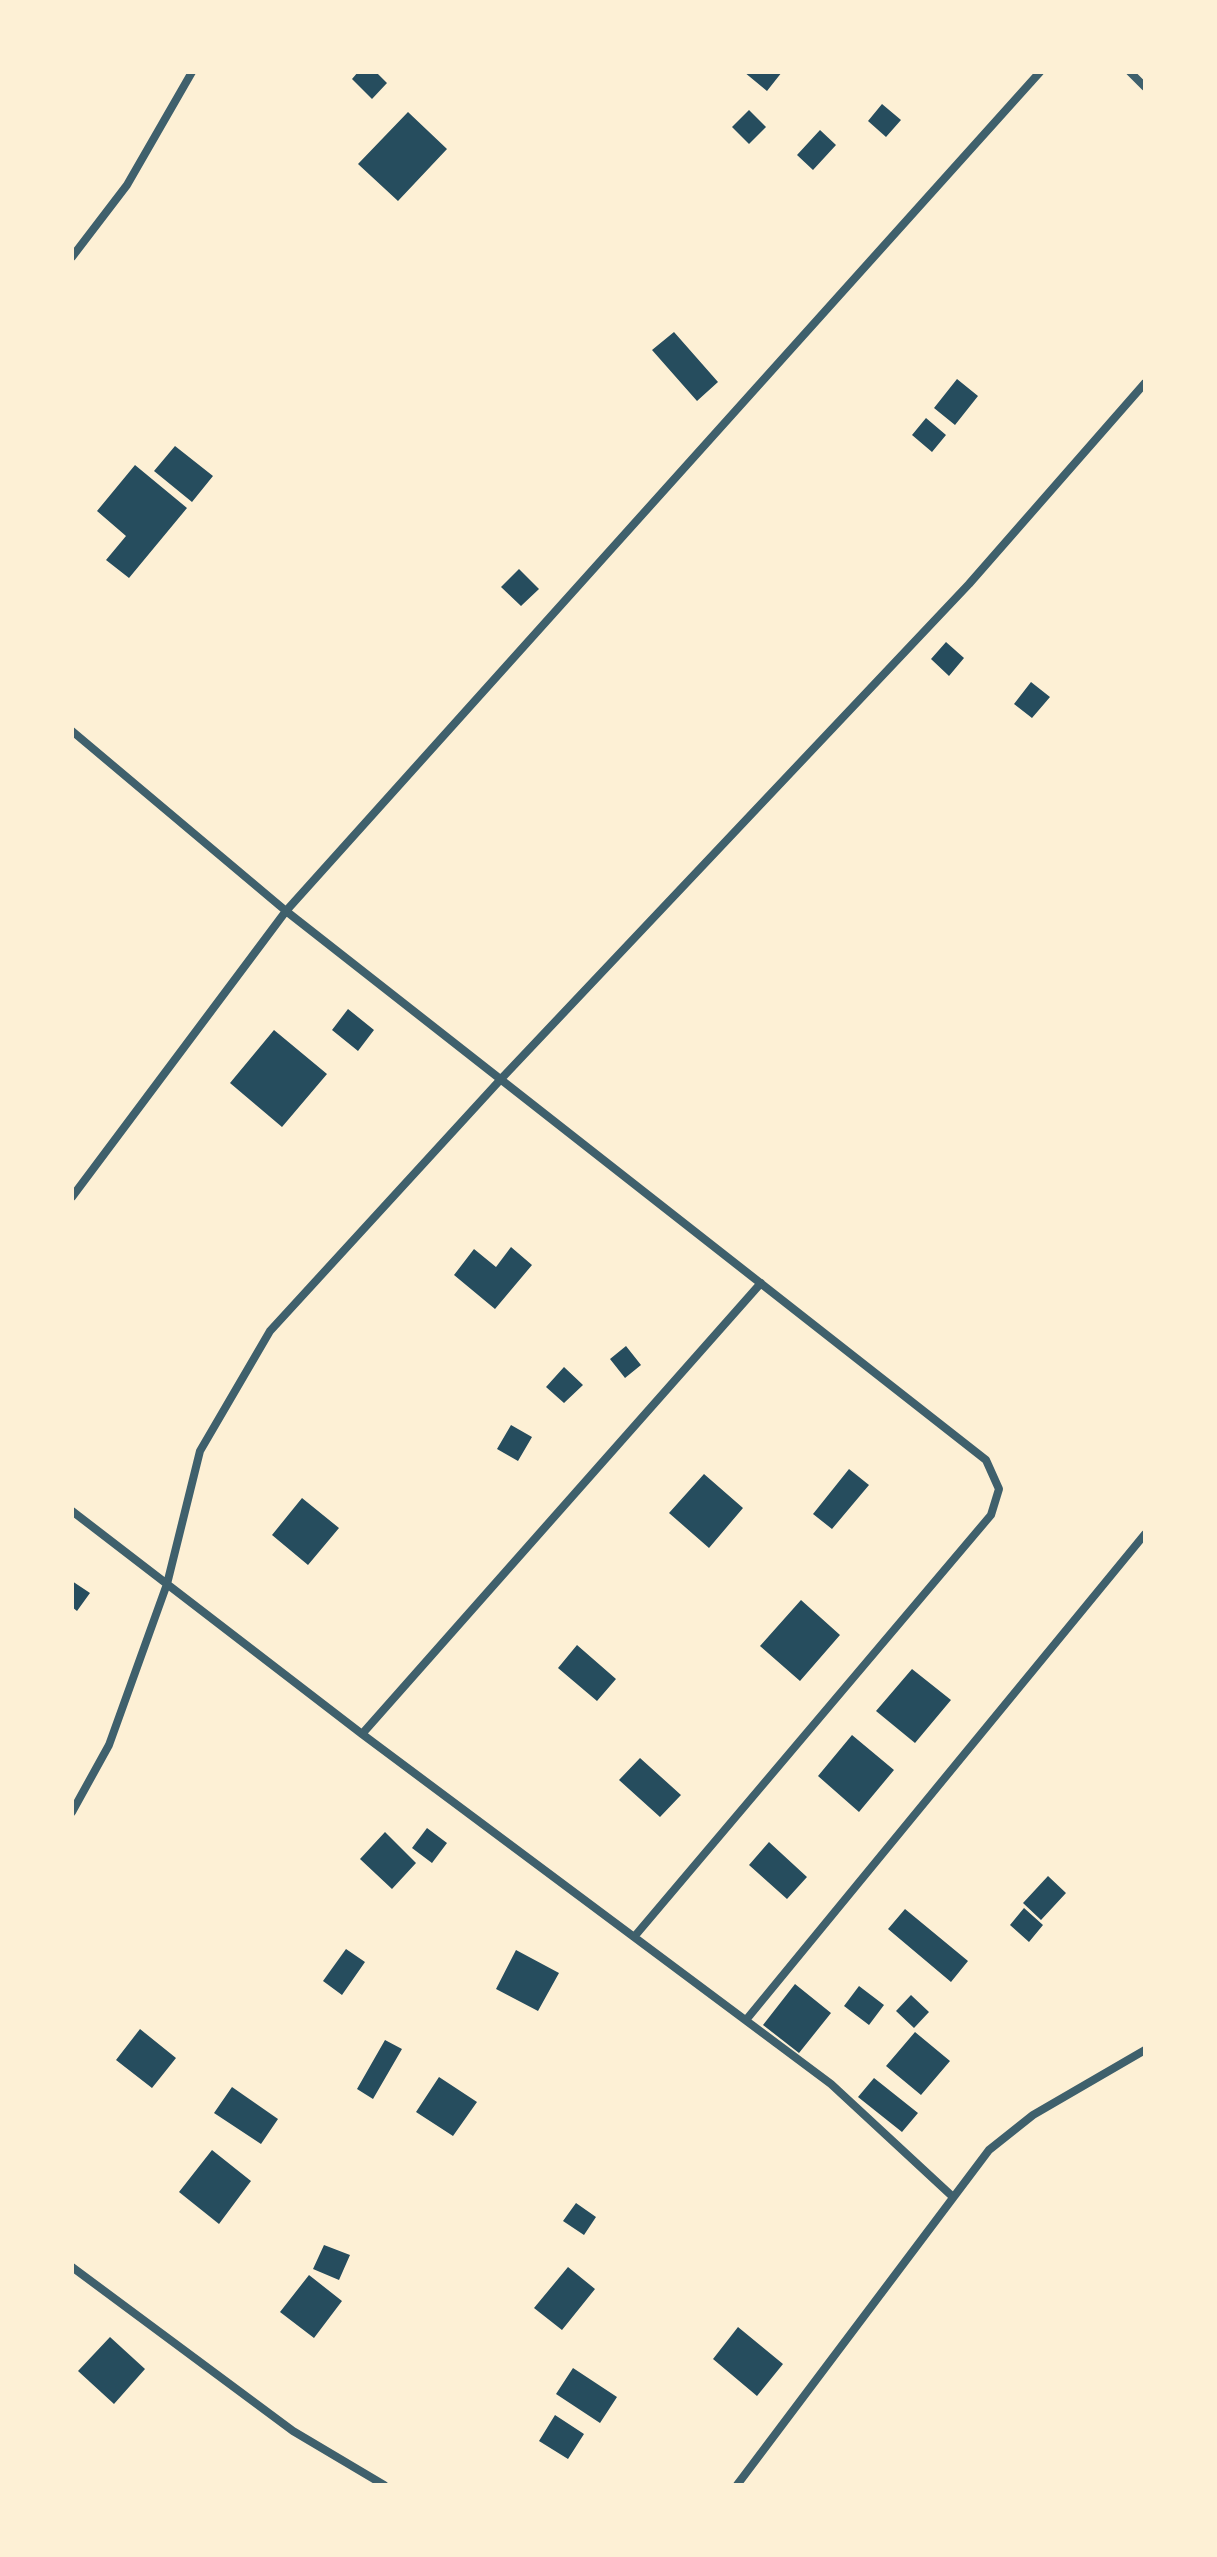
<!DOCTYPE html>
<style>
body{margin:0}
#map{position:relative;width:1217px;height:2557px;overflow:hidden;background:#fdf0d5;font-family:"Crimson Pro",serif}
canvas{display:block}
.frame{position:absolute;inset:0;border:74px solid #fdf0d5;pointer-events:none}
</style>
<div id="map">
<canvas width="1217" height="2557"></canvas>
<div class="frame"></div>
</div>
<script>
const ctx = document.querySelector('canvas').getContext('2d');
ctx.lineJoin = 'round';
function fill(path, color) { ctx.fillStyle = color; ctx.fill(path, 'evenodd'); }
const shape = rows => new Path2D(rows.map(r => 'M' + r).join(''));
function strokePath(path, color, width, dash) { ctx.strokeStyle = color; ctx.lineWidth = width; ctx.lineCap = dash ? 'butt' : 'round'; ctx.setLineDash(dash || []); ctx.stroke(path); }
fill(shape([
 [358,72,376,72,387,83,372,99,352,79],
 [744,72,782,72,767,91],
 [882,104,901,120,886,137,868,121],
 [749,110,766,127,749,144,732,127],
 [408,112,447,149,398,201,358,164],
 [820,130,836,145,813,170,797,155],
 [674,332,718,382,697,401,652,350],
 [957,379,978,396,955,425,934,408],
 [926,418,946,435,932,452,912,435],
 [175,446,213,476,192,502,154,471],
 [135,465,187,508,129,578,106,560,126,536,97,511],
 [519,569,539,589,521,606,501,587],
 [946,642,964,658,949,676,931,659],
 [1031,682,1050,697,1032,718,1014,704],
 [348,1009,374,1030,358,1051,332,1030],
 [274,1030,327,1074,282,1127,230,1083],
 [511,1247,532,1265,495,1309,454,1275,474,1249,496,1267],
 [626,1346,641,1365,625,1378,610,1359],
 [564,1367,583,1385,564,1403,546,1387],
 [511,1425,532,1437,518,1461,497,1449],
 [849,1469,869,1485,832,1529,813,1514],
 [704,1474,743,1508,709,1548,669,1513],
 [302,1498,339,1528,308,1565,272,1535],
 [72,1581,90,1593,77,1611,72,1607],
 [801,1600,840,1635,800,1681,760,1646],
 [577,1645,616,1679,597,1701,558,1668],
 [912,1669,951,1700,915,1743,876,1711],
 [852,1735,894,1770,859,1812,818,1776],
 [640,1758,681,1795,660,1817,619,1780],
 [427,1828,447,1843,432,1863,412,1848],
 [385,1832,416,1863,392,1889,360,1859],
 [769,1842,807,1877,787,1899,749,1865],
 [1048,1876,1066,1893,1041,1920,1023,1903],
 [1024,1908,1043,1925,1029,1942,1010,1925],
 [905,1909,968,1961,951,1982,888,1929],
 [346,1949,365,1962,342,1995,323,1981],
 [516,1950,559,1973,538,2011,496,1989],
 [795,1984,831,2013,799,2053,763,2025],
 [859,1986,884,2005,869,2025,844,2006],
 [911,1995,929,2012,914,2028,896,2011],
 [140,2029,176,2058,152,2088,116,2060],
 [915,2032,950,2061,921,2095,886,2066],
 [385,2040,402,2049,373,2099,357,2089],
 [439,2077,477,2102,453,2136,416,2112],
 [874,2078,918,2113,902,2132,858,2097],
 [232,2087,278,2119,261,2144,214,2113],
 [212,2150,251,2181,219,2224,179,2192],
 [576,2203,596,2217,584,2235,563,2221],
 [324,2245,350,2255,339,2280,313,2269],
 [568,2267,595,2289,562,2330,534,2308],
 [309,2275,342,2301,314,2338,280,2312],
 [738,2327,783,2364,757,2396,713,2359],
 [110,2337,145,2369,114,2404,78,2371],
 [573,2368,617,2397,600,2423,556,2394],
 [555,2415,584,2434,568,2459,539,2441]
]), '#264d5e');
strokePath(shape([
 [1130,72,1145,87],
 [72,257,127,185,192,72],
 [72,731,286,911,986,1460,999,1489,991,1515,634,1937],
 [72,1197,286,911,1040,72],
 [72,1511,362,1734,831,2084,953,2197],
 [362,1734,761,1283],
 [72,1812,109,1745,167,1584,200,1451,270,1331,501,1079,969,584,1145,383],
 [746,2020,1145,1534],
 [72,2267,293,2431,384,2485],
 [737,2485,989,2150,1033,2115,1145,2050]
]), '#3f606c', 8);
</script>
